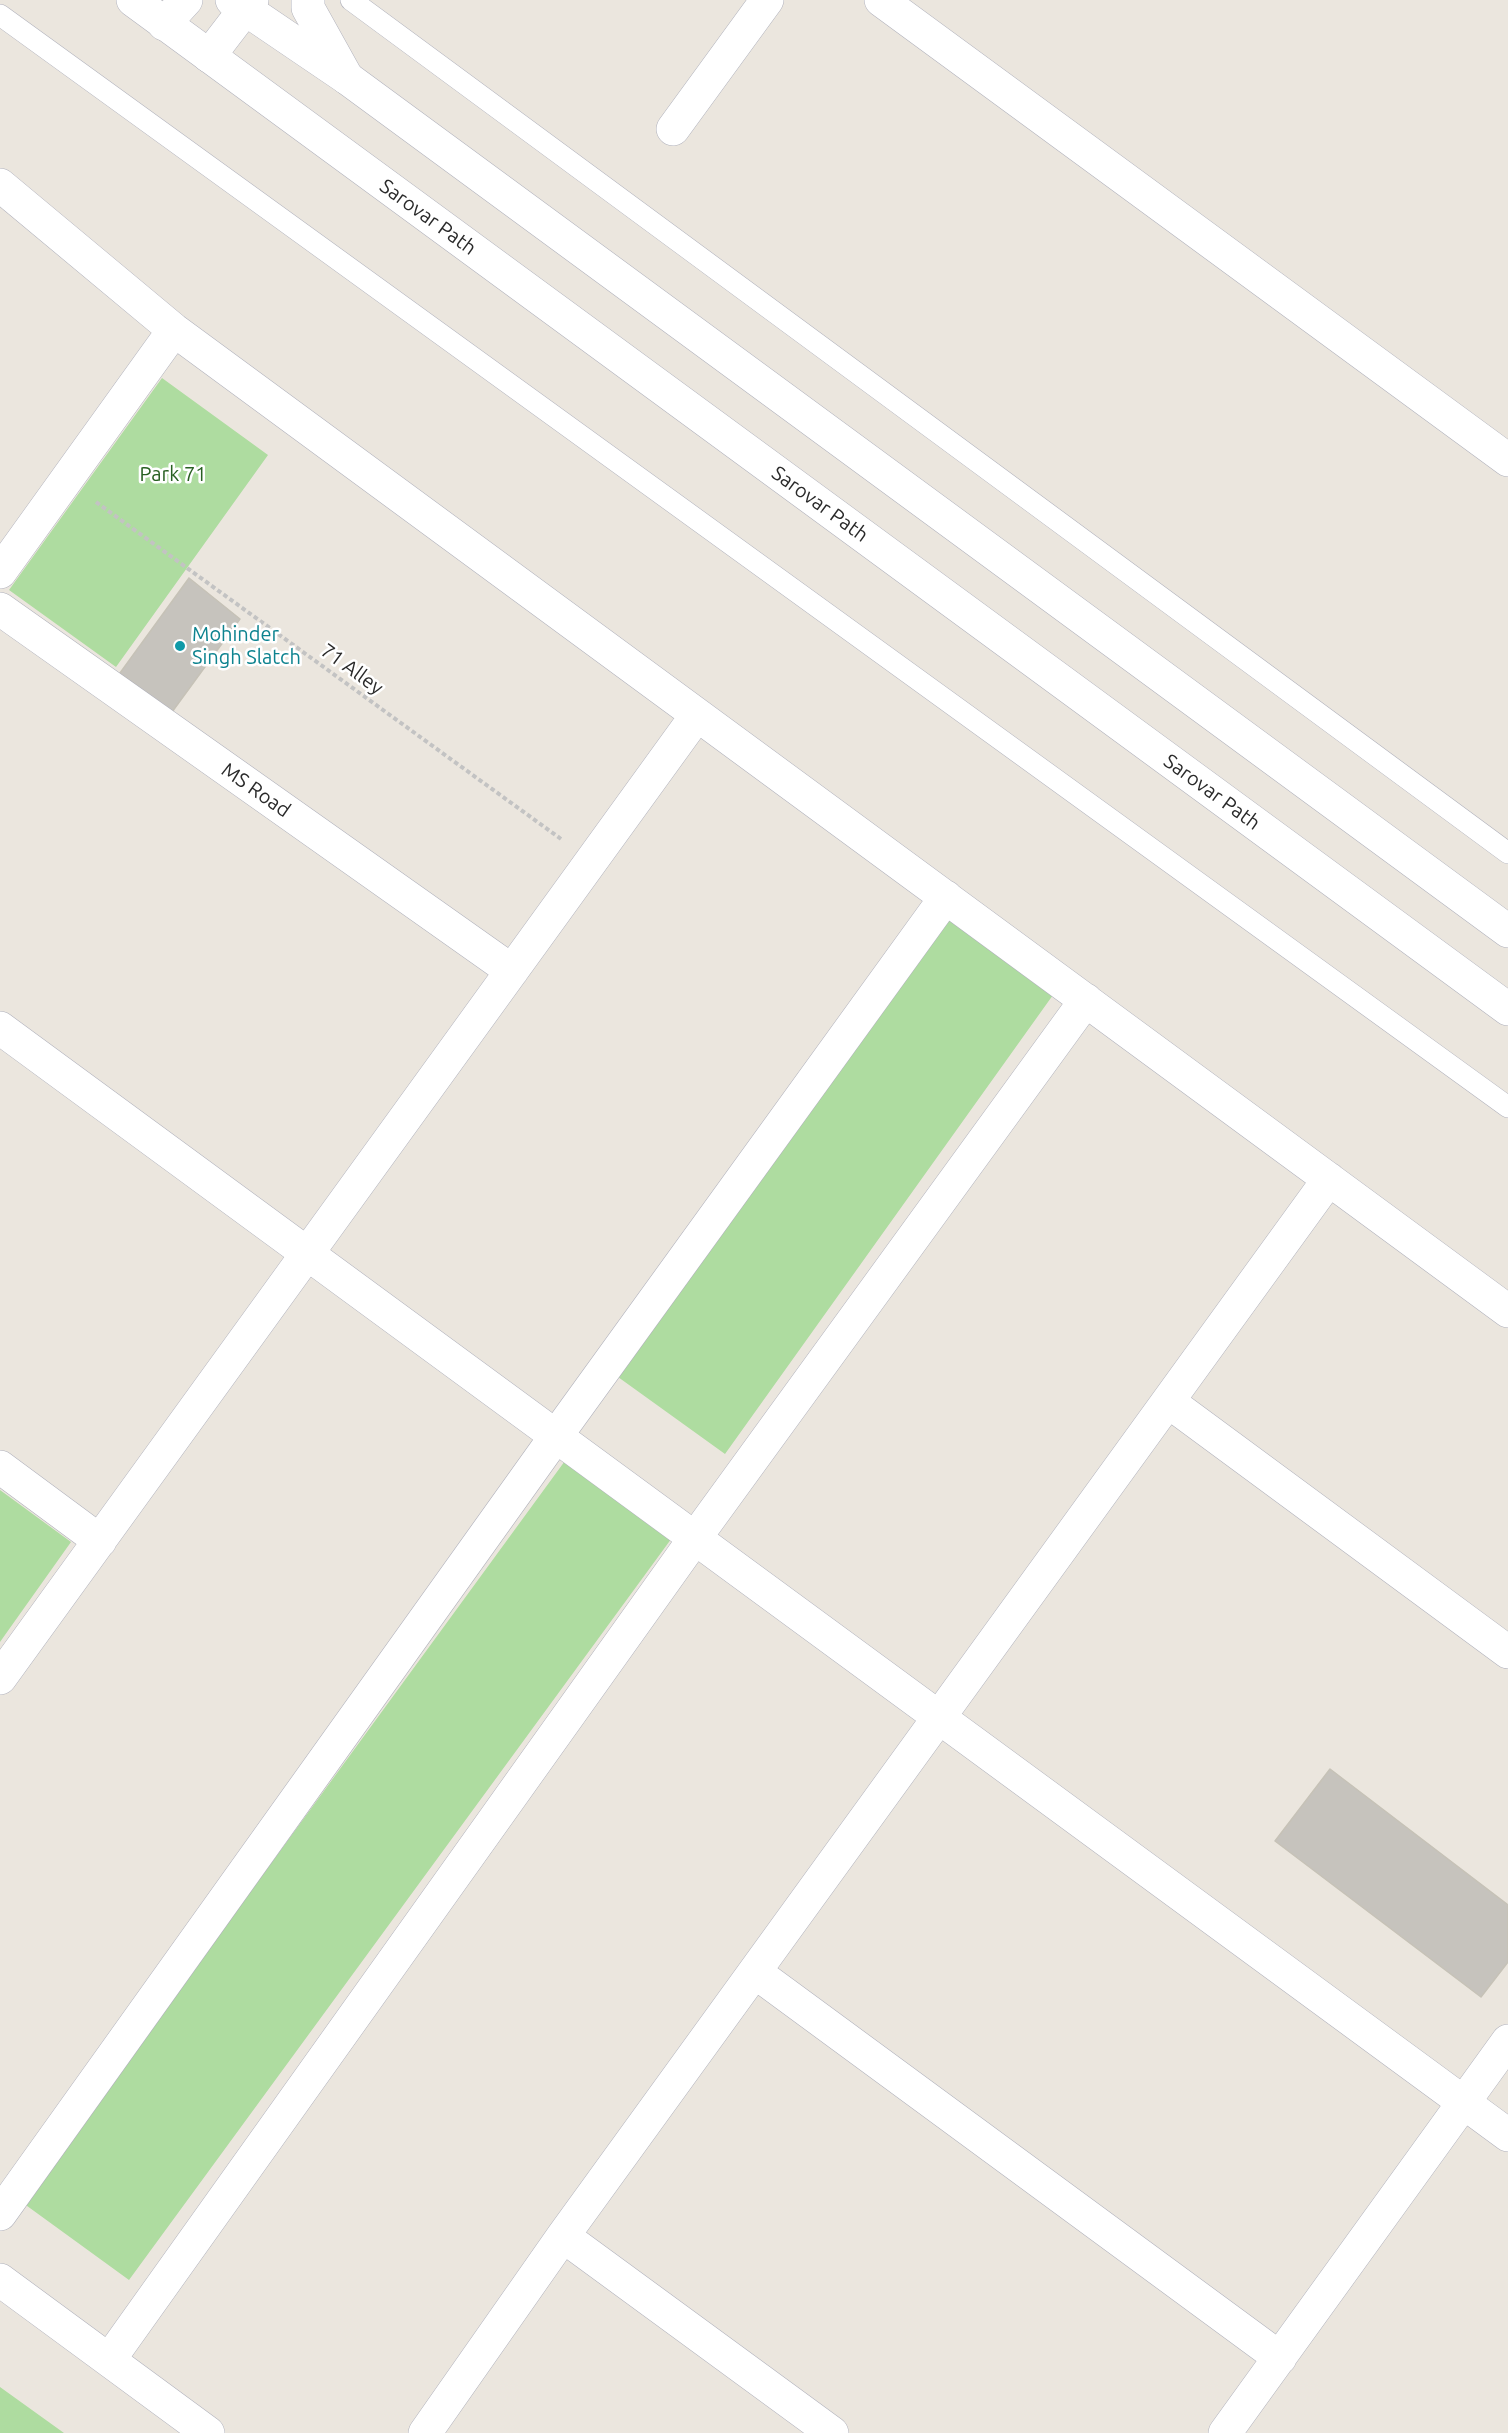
<!DOCTYPE html>
<style>
body{margin:0}
canvas{display:block;background:#ebe6de}
</style>
<canvas width="1508" height="2433"></canvas>
<script>
const ctx = document.querySelector('canvas').getContext('2d');
ctx.lineJoin = 'round';
function fill(path, color) { ctx.fillStyle = color; ctx.fill(path, 'evenodd'); }
const shape = rows => new Path2D(rows.map(r => 'M' + r).join(''));
function strokePath(path, color, width, dash) { ctx.strokeStyle = color; ctx.lineWidth = width; ctx.lineCap = dash ? 'butt' : 'round'; ctx.setLineDash(dash || []); ctx.stroke(path); }
function label(font, color, halo, rows, align = 'center') {
  ctx.font = font + ' Ubuntu,sans-serif'; ctx.lineWidth = 5; ctx.setLineDash([]); ctx.textBaseline = 'middle'; ctx.strokeStyle = halo; ctx.fillStyle = color; for (const [text, x, y, turn = 0] of rows) {
    ctx.save(); ctx.translate(x, y); ctx.rotate((+turn || 0) * Math.PI / 180); ctx.textAlign = isNaN(turn) ? turn : align; if (halo) ctx.strokeText(text, 0, 0); ctx.fillText(text, 0, 0); ctx.restore();
  }
}
fill(shape([
 [162,378,268,455,116,667,9,590],
 [946,918,1053,995,725,1454,618,1377],
 [570,1454,677,1531,129,2280,23,2203],
 [0,1490,71,1542,0,1642],
 [0,2387,64,2433,0,2433]
]), '#aedca0');
const building = shape([
 [189,578,240,619,172,712,120,673,189,578],
 [1330,1769,1508,1905,1508,1962,1481,1997,1275,1841,1330,1769]
]);
fill(building, '#c6c3bd');
strokePath(building, '#c6c2b7', 1.5);
const service = shape([
 [351,0,1508,853],
 [0,15,1508,1107]
]);
const minor = shape([
 [881,0,1508,460],
 [673,129,767,0],
 [0,185,174,330,1508,1311],
 [0,572,174,330],
 [0,609,512,971],
 [1169,1402,1508,1652],
 [0,1467,100,1541],
 [0,1678,697,715],
 [755,1972,1280,2358],
 [0,2214,556,1436,946,897],
 [563,2236,832,2433],
 [0,2280,208,2433],
 [109,2360,695,1538,1086,1000],
 [425,2433,563,2236,1329,1179],
 [1225,2433,1508,2041]
]);
const tertiary = shape([
 [308,0,308,8,347,78],
 [164,24,186,0],
 [209,56,252,0],
 [0,1028,1508,2135]
]);
const secondary = shape([
 [133,0,1508,1009],
 [232,0,347,78,1508,931]
]);
strokePath(service, '#b1b2bc', 22);
strokePath(minor, '#b1b2bc', 34);
strokePath(tertiary, '#b1b2bc', 34);
strokePath(secondary, '#b1b2bc', 34);
strokePath(shape([
 [96,502,561,839]
]), '#c3c3c3', 4, [4.5, 3]);
strokePath(service, '#fff', 21);
strokePath(minor, '#fff', 33);
strokePath(tertiary, '#fff', 33);
strokePath(secondary, '#fff', 33);
for (const [x, y, r, color] of [
 [180,646,6,"#0f9aa8"]
]) { const dot = new Path2D(); dot.arc(x, y, r, 0, 2 * Math.PI); ctx.fillStyle = color; ctx.fill(dot); strokePath(dot, '#fff', 2); }
label('20px', '#2a2a2a', '#fff', [
 ["Sarovar Path",428,217,36],
 ["Sarovar Path",820,504,36],
 ["71 Alley",352,669,36],
 ["MS Road",256,790,35],
 ["Sarovar Path",1212,792,36]
]);
label('20px', '#286021', '#fff', [
 ["Park 71",173,474]
]);
label('20px', '#0d838f', '#fff', [
 ["Mohinder",192,634],
 ["Singh Slatch",192,657]
], 'left');
</script>
